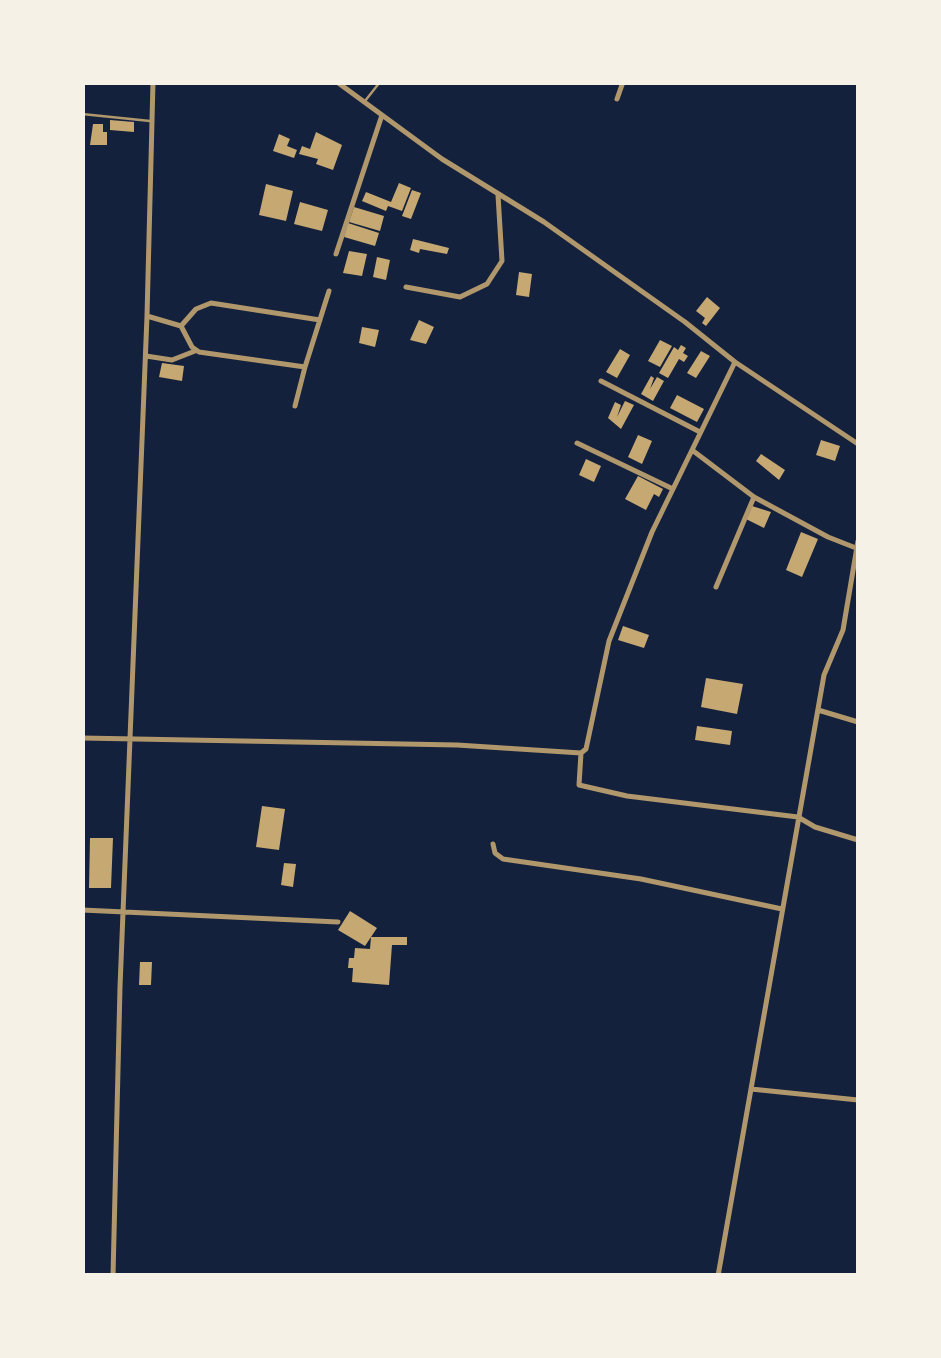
<!DOCTYPE html>
<style>
body{margin:0}
#map{position:relative;width:941px;height:1358px;overflow:hidden;background:#14213d;font-family:Rubik,sans-serif}
canvas{display:block}
.frame{position:absolute;inset:0;border:85px solid #f6f1e7;pointer-events:none}
</style>
<div id="map">
<canvas width="941" height="1358"></canvas>
<div class="frame"></div>
</div>
<script>
const ctx = document.querySelector('canvas').getContext('2d');
ctx.lineJoin = 'round';
function fill(path, color) { ctx.fillStyle = color; ctx.fill(path, 'evenodd'); }
const shape = rows => new Path2D(rows.map(r => 'M' + r).join(''));
function strokePath(path, color, width, dash) { ctx.strokeStyle = color; ctx.lineWidth = width; ctx.lineCap = dash ? 'butt' : 'round'; ctx.setLineDash(dash || []); ctx.stroke(path); }
fill(shape([
 [110,120,134,122,134,132,110,130],
 [93,124,103,124,103,132,107,132,107,145,90,145],
 [316,132,342,145,333,170,316,164,318,159,299,154,302,146,310,149],
 [279,134,290,139,287,146,297,150,294,158,273,151],
 [399,183,411,188,402,211,388,206,386,211,362,201,366,192,391,202],
 [266,184,293,191,286,221,259,215],
 [412,190,421,193,411,219,402,216],
 [300,202,328,210,322,231,294,224],
 [354,207,384,216,380,231,349,222],
 [348,223,379,233,375,246,344,237],
 [413,239,449,248,447,254,420,249,419,253,410,250],
 [349,251,367,254,362,276,343,273],
 [377,257,390,260,386,280,373,277],
 [519,272,532,274,529,297,516,295],
 [707,297,720,308,706,326,702,323,705,318,696,311],
 [419,320,434,327,426,344,410,340],
 [362,327,379,330,375,347,359,343],
 [660,340,672,346,660,367,648,361],
 [681,345,686,348,683,353,688,356,684,362,679,359,668,378,659,373,674,347,678,350],
 [620,349,630,355,617,378,606,372],
 [701,351,710,356,696,378,687,373],
 [162,363,184,366,182,381,159,377],
 [651,376,654,378,650,389,657,377,664,381,653,401,641,394],
 [677,395,704,409,697,422,670,408],
 [625,401,634,405,621,429,608,418,615,402,621,405,617,417],
 [638,435,652,441,642,464,628,457],
 [821,440,840,446,835,461,816,455],
 [761,454,785,470,779,480,756,461],
 [586,459,601,466,594,482,579,475],
 [638,476,663,489,659,497,654,494,646,510,625,499],
 [752,506,771,512,764,528,746,519],
 [801,532,818,539,802,577,786,570],
 [623,626,649,635,644,648,618,640],
 [706,678,743,684,737,714,701,707],
 [697,726,732,731,730,745,695,740],
 [262,806,285,809,279,850,256,847],
 [90,838,113,838,111,888,89,888],
 [284,863,296,864,293,887,281,885],
 [350,911,377,928,365,946,338,930],
 [371,937,407,937,407,945,392,945,389,985,352,982,353,968,348,968,349,958,354,958,355,948,370,949],
 [140,962,152,962,151,985,139,985]
]), '#c6a872');
strokePath(shape([
 [365,101,380,82],
 [82,114,150,121]
]), '#b1986c', 2.5);
strokePath(shape([
 [337,82,442,159,544,222,685,322,735,362,858,444],
 [617,99,623,82],
 [336,254,382,115],
 [406,287,460,297,487,284,502,261,498,195],
 [147,316,181,326,192,347,199,352,305,367,329,291],
 [181,326,196,309,211,303,320,320],
 [146,356,172,360,195,351],
 [601,381,700,432],
 [295,406,305,367],
 [577,443,673,489],
 [692,450,754,497,828,537,856,548],
 [716,587,754,497],
 [818,710,858,722],
 [82,738,457,745,581,753,586,749,609,641,652,532,735,362],
 [581,753,579,785,627,796,798,817,815,827,858,840],
 [493,844,495,853,503,859,641,879,782,909],
 [82,910,338,922],
 [751,1089,858,1100],
 [113,1276,120,987,147,316,153,82],
 [718,1276,824,675,843,630,858,541]
]), '#b1986c', 5);
</script>
